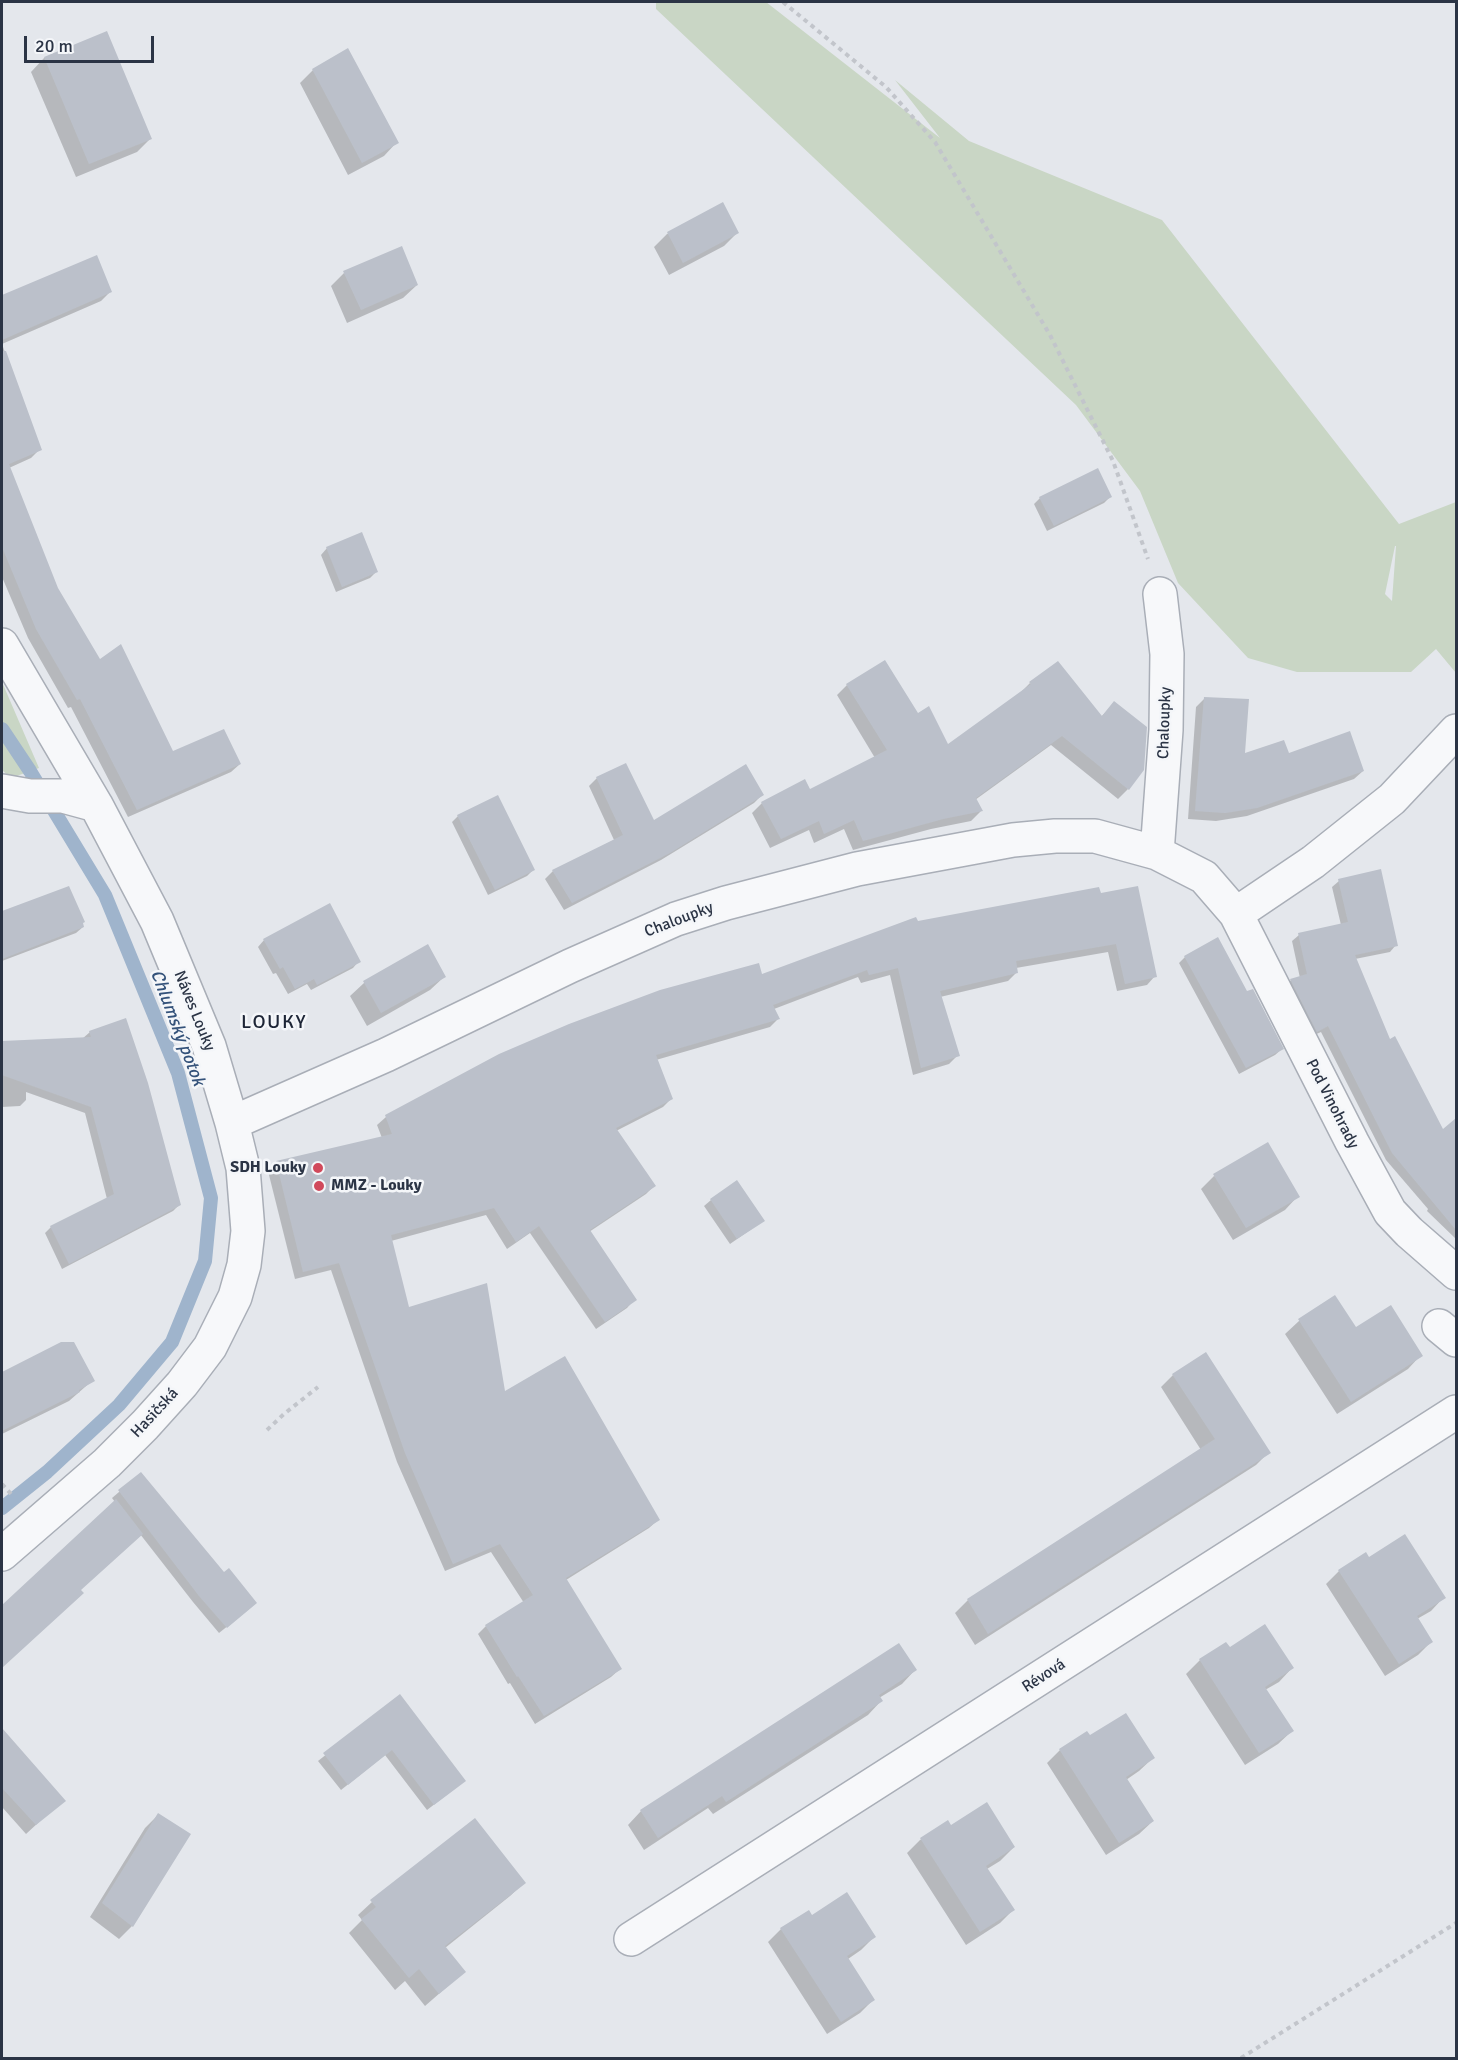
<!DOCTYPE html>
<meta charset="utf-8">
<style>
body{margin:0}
#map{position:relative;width:1458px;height:2060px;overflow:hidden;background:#e4e7ec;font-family:Signika,sans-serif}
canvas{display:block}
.frame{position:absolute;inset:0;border:3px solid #2b3445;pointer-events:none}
.scale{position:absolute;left:24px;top:36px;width:130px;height:27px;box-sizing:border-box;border:3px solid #2b3445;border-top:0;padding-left:8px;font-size:18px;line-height:21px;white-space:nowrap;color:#2b3445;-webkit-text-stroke:4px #f4f6f9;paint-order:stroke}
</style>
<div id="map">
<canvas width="1458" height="2060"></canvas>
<div class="frame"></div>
<div class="scale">20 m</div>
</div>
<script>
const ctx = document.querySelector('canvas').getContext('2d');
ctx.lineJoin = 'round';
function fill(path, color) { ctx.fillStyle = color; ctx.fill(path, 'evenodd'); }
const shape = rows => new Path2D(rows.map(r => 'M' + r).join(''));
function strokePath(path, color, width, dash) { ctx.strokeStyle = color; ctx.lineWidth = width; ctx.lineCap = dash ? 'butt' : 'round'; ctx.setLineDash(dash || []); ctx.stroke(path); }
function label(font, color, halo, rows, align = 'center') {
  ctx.font = font + ' Signika,sans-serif'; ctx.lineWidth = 5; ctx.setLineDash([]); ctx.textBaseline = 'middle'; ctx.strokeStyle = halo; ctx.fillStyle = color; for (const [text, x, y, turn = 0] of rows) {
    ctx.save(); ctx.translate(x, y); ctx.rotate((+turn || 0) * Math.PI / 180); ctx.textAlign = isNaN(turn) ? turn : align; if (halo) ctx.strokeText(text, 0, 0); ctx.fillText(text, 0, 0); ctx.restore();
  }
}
fill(shape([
 [656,2,766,2,940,138,895,80,969,141,1162,220,1399,524,1456,502,1456,673,1436,649,1411,672,1297,672,1248,658,1178,583,1140,491,1076,405,656,9],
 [1395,546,1396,546,1392,601,1385,594],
 [2,682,39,768,11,778,2,770]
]), '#c9d6c5');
fill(shape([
 [106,33,150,139,137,152,76,177,31,72,44,58],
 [313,70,397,142,384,156,348,175,300,83],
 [723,204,737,233,724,246,669,275,654,247,667,234],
 [96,257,110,292,101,301,2,344,2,297],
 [344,273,417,285,403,298,347,323,331,286],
 [2,344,40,449,31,458,9,468,57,589,100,661,173,753,240,764,231,772,128,817,71,707,68,708,28,638,2,577],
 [1110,497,1104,503,1047,531,1034,504,1040,498],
 [327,548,376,572,370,578,336,592,321,555],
 [1030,683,1101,717,1114,703,1128,789,1118,799,1051,745,975,800,981,811,971,821,931,829,853,850,844,829,814,843,809,830,770,848,752,813,762,803,810,791,875,758,837,695,847,685,917,715,948,747,1020,693],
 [1205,698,1244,756,1288,755,1363,771,1354,779,1247,816,1216,821,1188,819,1196,707],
 [597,778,654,822,762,795,754,803,661,860,564,910,545,879,553,871,614,840,589,786],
 [458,816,533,870,527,876,488,895,452,822],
 [1339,881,1396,945,1390,952,1355,959,1389,1041,1442,1132,1456,1120,1456,1239,1427,1211,1428,1209,1386,1160,1321,1032,1310,1037,1285,987,1291,980,1300,978,1292,941,1299,935,1341,925,1332,887],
 [68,888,83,927,76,933,2,961,2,913],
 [1100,895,1155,976,1147,985,1117,991,1108,952,1016,968,1017,972,1008,981,940,997,958,1055,949,1064,913,1075,890,975,861,983,858,977,774,1009,778,1019,770,1027,656,1060,671,1099,663,1107,616,1131,654,1186,646,1194,589,1232,635,1299,627,1308,596,1329,530,1233,507,1249,486,1215,391,1241,408,1309,504,1393,658,1520,649,1528,566,1580,620,1669,611,1677,535,1724,510,1683,508,1684,478,1634,486,1626,524,1603,491,1552,445,1571,397,1462,331,1270,295,1279,268,1171,277,1163,382,1138,377,1125,386,1117,500,1055,761,976,917,923],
 [264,940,359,961,353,968,311,990,307,984,288,994,276,973,273,974,258,947],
 [427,946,444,977,430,990,367,1026,350,996,364,983],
 [1185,957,1246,992,1282,1049,1275,1055,1239,1074,1179,963],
 [90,1032,179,1205,173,1211,62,1269,45,1233,51,1227,107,1199,85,1113,26,1092,26,1100,20,1106,2,1107,2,1048,82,1039],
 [1214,1176,1298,1196,1285,1210,1233,1240,1201,1189],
 [711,1200,763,1221,730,1244,704,1206],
 [1335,1297,1355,1329,1421,1355,1408,1369,1337,1414,1285,1334,1299,1321],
 [61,1343,93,1380,69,1401,2,1434,2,1373],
 [1173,1375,1269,1452,1256,1465,975,1645,955,1613,968,1600,1201,1450,1161,1387],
 [141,1474,249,1609,219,1633,193,1602,140,1534,80,1590,73,1602,2,1667,2,1608,115,1502,112,1498,119,1492],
 [1369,1559,1444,1597,1431,1611,1417,1619,1431,1642,1418,1655,1385,1676,1326,1584,1339,1571],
 [1226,1644,1229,1649,1292,1668,1279,1682,1265,1690,1292,1731,1278,1744,1245,1765,1186,1674,1200,1660],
 [915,1670,902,1684,879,1698,881,1701,868,1715,713,1814,708,1808,644,1850,628,1825,641,1811],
 [399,1697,457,1787,427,1810,385,1755,341,1790,318,1761],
 [2,1731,63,1800,26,1834,2,1807],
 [1090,1737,1153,1758,1139,1771,1126,1780,1153,1821,1139,1834,1106,1855,1047,1763,1060,1750],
 [158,1815,132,1926,119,1939,90,1917,145,1828],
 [947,1823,950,1827,1014,1847,1000,1861,987,1869,1013,1910,1000,1923,966,1945,907,1853,920,1840],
 [524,1883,510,1896,445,1948,464,1972,425,2006,405,1981,395,1990,349,1933,362,1920,358,1915,372,1902],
 [811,1917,874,1937,861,1950,848,1959,873,2000,860,2013,827,2034,768,1942,781,1929]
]), '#0003');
strokePath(shape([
 [2,729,30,771,105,895,178,1073,211,1198,205,1261,172,1342,119,1405,47,1472,2,1508]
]), '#9fb4cc', 14);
fill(shape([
 [107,31,152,139,89,164,44,57],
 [348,48,399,143,362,163,312,69],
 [723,202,739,233,683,263,667,232],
 [402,246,418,285,361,310,343,271],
 [97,255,112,292,2,340,2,295],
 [2,351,6,351,42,450,9,464,58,588,100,659,121,644,173,751,224,729,241,764,137,810,80,699,77,700,36,629,2,547],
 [1098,468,1112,497,1054,526,1039,497],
 [362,532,378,572,342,587,326,547],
 [885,660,918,713,929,706,948,744,1031,684,1029,682,1058,661,1102,716,1114,701,1147,727,1144,770,1129,790,1062,736,976,798,983,811,943,819,863,841,854,820,824,834,819,821,781,839,761,802,805,779,810,789,887,750,846,684],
 [1204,697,1249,699,1245,753,1284,740,1289,753,1350,731,1364,771,1257,808,1225,813,1195,811],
 [626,763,654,820,746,764,764,795,670,853,572,903,552,870,623,835,596,777],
 [498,795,535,870,495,890,457,815],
 [1381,869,1398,946,1355,955,1390,1039,1395,1036,1443,1129,1456,1118,1456,1230,1392,1153,1328,1026,1317,1032,1290,979,1307,974,1298,933,1348,922,1338,879],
 [69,886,85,922,83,923,84,927,2,959,2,911],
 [1138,886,1157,977,1125,984,1116,944,1016,961,1018,973,940,991,960,1056,921,1068,898,968,869,975,867,970,773,1005,780,1019,656,1055,673,1099,616,1128,656,1186,590,1230,637,1300,605,1322,539,1226,516,1242,494,1208,391,1235,409,1307,487,1283,505,1391,565,1356,660,1520,566,1578,622,1669,544,1716,518,1676,517,1677,485,1625,533,1595,500,1544,453,1564,405,1453,339,1263,303,1272,276,1161,392,1134,385,1115,499,1054,569,1024,660,990,759,963,762,974,916,917,918,921,1099,887,1101,893],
 [330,903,361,962,317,985,314,979,295,989,283,967,280,969,263,939],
 [1218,937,1247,991,1253,989,1284,1049,1246,1068,1184,956],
 [428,944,446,977,381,1013,363,981],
 [126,1018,148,1083,181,1205,69,1264,50,1226,114,1194,91,1107,2,1075,2,1041,91,1037,89,1031],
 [1268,1142,1300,1197,1246,1228,1213,1174],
 [737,1180,765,1221,737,1239,710,1199],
 [1335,1295,1356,1327,1391,1305,1423,1356,1351,1402,1298,1319],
 [61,1342,74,1342,95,1381,79,1390,80,1392,2,1431,2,1372],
 [1206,1352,1271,1453,988,1634,967,1599,1215,1439,1172,1374],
 [141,1472,224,1572,229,1568,257,1603,227,1628,199,1596,118,1490],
 [116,1499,143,1534,81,1590,84,1593,2,1668,2,1605],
 [1405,1534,1446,1598,1417,1616,1433,1642,1399,1664,1338,1570,1366,1552,1369,1557],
 [1265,1624,1294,1668,1265,1687,1294,1731,1259,1753,1199,1659,1226,1642,1230,1647],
 [899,1643,917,1670,879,1695,883,1701,726,1802,722,1796,658,1838,640,1810],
 [400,1694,466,1781,434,1805,392,1750,348,1785,323,1753],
 [1126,1713,1155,1758,1126,1777,1154,1821,1119,1843,1059,1749,1087,1731,1090,1735],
 [2,1728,66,1801,36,1825,2,1788],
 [987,1802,1015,1847,986,1866,1015,1910,980,1932,920,1838,948,1820,951,1825],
 [158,1813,191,1834,133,1927,102,1903],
 [475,1818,526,1883,445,1946,466,1972,439,1994,419,1969,409,1978,361,1919,376,1907,370,1900],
 [847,1892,876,1937,847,1956,875,2000,841,2022,780,1928,809,1910,812,1915]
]), '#bbc0ca');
const minor = shape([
 [2,645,96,805,157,921,209,1046,232,1123,243,1168,248,1231,244,1265,235,1297,210,1347,182,1384,145,1425,107,1463,2,1554],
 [2,791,30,796,63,796,96,805],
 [1157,853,1166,730,1167,654,1160,594],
 [1236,914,1313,862,1392,799,1456,731],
 [232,1123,386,1055,570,966,676,919,726,903,857,869,1013,840,1055,836,1095,836,1157,853,1204,877,1236,914,1352,1142,1390,1212,1409,1232,1456,1273],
 [1439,1326,1456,1340],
 [631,1939,1456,1412]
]);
strokePath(minor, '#a9aeb7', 36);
strokePath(shape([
 [783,2,886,87,935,142,1050,335,1113,461,1148,559],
 [267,1430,284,1414,318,1387],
 [2,1484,11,1494],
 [1241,2058,1456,1923]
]), '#c2c5cb', 4, [4.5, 4.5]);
strokePath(minor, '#f7f8fa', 33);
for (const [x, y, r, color] of [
 [318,1168,6,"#d1495b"],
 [319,1186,6,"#d1495b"]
]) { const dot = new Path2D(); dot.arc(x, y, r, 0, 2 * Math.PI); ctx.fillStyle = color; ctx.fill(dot); strokePath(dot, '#f4f6f9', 2); }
label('16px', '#2b3445', '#f4f6f9', [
 ["Chaloupky",1165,723,-88],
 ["Chaloupky",679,920,-21],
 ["Náves Louky",194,1011,68],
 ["Pod Vinohrady",1332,1104,63],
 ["Hasičská",155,1413,-47],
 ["Révová",1044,1676,-33]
]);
label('bold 16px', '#2b3445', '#f4f6f9', [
 ["SDH Louky",306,1168],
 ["MMZ - Louky",331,1186,"left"]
], 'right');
label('italic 18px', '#34527a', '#f4f6f9', [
 ["Chlumský potok",177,1028,69]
]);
ctx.letterSpacing = '1.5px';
label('20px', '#1d2536', '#f4f6f9', [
 ["LOUKY",274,1023]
]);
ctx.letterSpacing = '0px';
</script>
